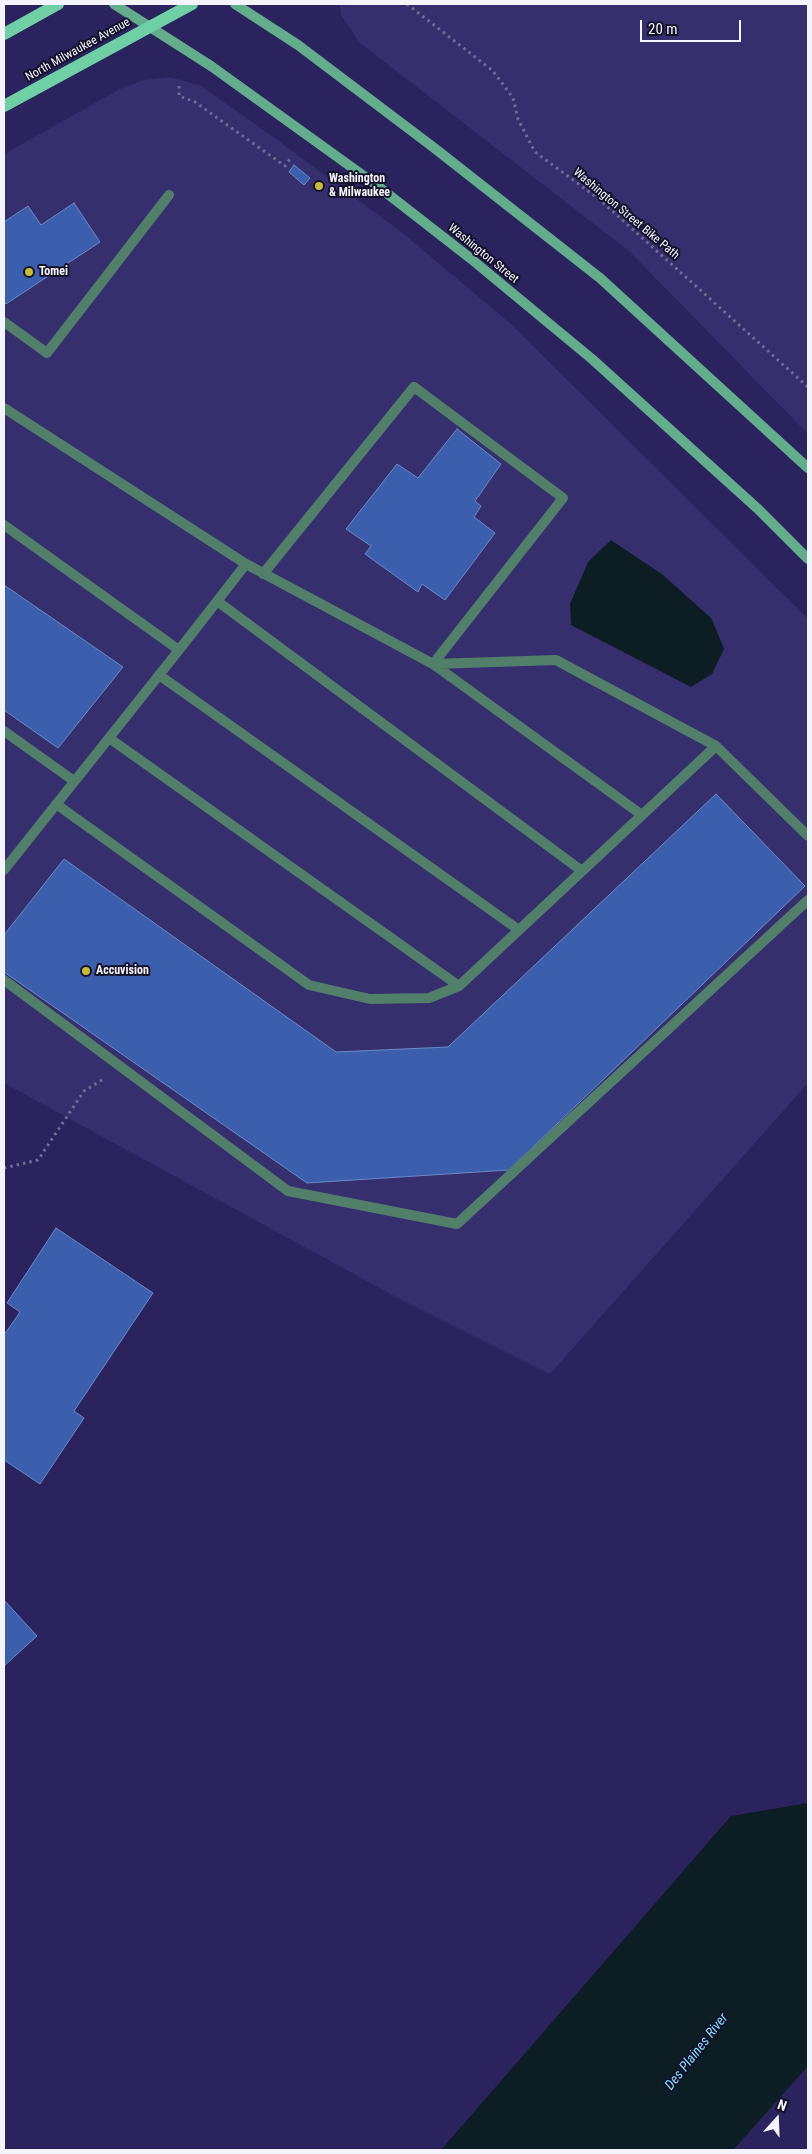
<!DOCTYPE html>
<style>
body{margin:0}
#map{position:relative;width:812px;height:2154px;overflow:hidden;background:#2a235d;font-family:"Roboto Condensed",sans-serif}
canvas{display:block}
.frame{position:absolute;inset:0;border:5px solid #f4f4fc;pointer-events:none}
.north{position:absolute;left:752px;top:2094px;width:50px;height:50px;-webkit-text-stroke:4px #14122b;paint-order:stroke;rotate:20deg;font-size:14px;font-weight:700;line-height:20px;text-align:center;color:#f4f4fc}
.north::after{content:'';display:block;margin:auto;width:18px;height:22px;background:#f4f4fc;clip-path:polygon(50% 0,100% 100%,50% 72%,0 100%)}
.scale{position:absolute;left:640px;top:20px;width:101px;height:22px;box-sizing:border-box;border:2px solid #f4f4fc;border-top:0;padding-left:6px;font-size:15px;line-height:18px;white-space:nowrap;color:#f4f4fc;-webkit-text-stroke:4px #14122b;paint-order:stroke}
</style>
<div id="map">
<canvas width="812" height="2154"></canvas>
<div class="frame"></div>
<div class="north">N</div>
<div class="scale">20 m</div>
</div>
<script>
const ctx = document.querySelector('canvas').getContext('2d');
ctx.lineJoin = 'round';
function fill(path, color) { ctx.fillStyle = color; ctx.fill(path, 'evenodd'); }
const shape = rows => new Path2D(rows.map(r => 'M' + r).join(''));
function strokePath(path, color, width, dash) { ctx.strokeStyle = color; ctx.lineWidth = width; ctx.lineCap = dash ? 'butt' : 'round'; ctx.setLineDash(dash || []); ctx.stroke(path); }
function label(font, color, halo, rows, align = 'center') {
  ctx.font = font + ' "Roboto Condensed",sans-serif'; ctx.lineWidth = 4; ctx.setLineDash([]); ctx.textBaseline = 'middle'; ctx.strokeStyle = halo; ctx.fillStyle = color; for (const [text, x, y, turn = 0] of rows) {
    ctx.save(); ctx.translate(x, y); ctx.rotate((+turn || 0) * Math.PI / 180); ctx.textAlign = isNaN(turn) ? turn : align; if (halo) ctx.strokeText(text, 0, 0); ctx.fillText(text, 0, 0); ctx.restore();
  }
}
fill(shape([
 [340,4,808,4,808,434,629,251,360,43,341,15],
 [170,77,201,86,272,136,404,234,512,325,808,619,808,1083,550,1374,396,1297,4,1083,4,154,120,89,144,80]
]), '#362f6d');
fill(shape([
 [611,540,663,575,712,619,724,649,712,674,691,687,571,625,570,604,588,562],
 [808,1803,808,2066,733,2150,441,2150,731,1816]
]), '#0c1e24');
const building = shape([
 [294,165,310,178,304,185,289,172,294,165],
 [74,203,100,242,6,304,4,302,4,222,28,206,41,225,74,203],
 [457,429,501,464,475,501,481,506,474,517,495,533,445,600,422,584,418,592,365,554,371,546,346,529,397,464,418,478,457,429],
 [4,585,123,667,58,748,4,710,4,585],
 [716,794,805,886,509,1170,307,1183,4,972,4,935,64,859,336,1052,448,1047,716,794],
 [56,1228,153,1293,74,1411,84,1418,40,1484,4,1460,4,1335,20,1312,7,1303,56,1228],
 [4,1600,37,1636,4,1666,4,1600]
]);
fill(building, '#3b5fac');
strokePath(building, '#6c8ac8', 1);
strokePath(shape([
 [407,4,493,71,513,98,518,119,535,152,599,199,808,387],
 [179,86,179,96,195,102,285,166,292,156],
 [4,1168,38,1160,84,1091,102,1080]
]), '#716c95', 3, [2.5, 4]);
strokePath(shape([
 [4,322,47,353,169,195],
 [4,408,246,564,179,650,4,525],
 [246,564,433,664,642,815],
 [263,574,414,387,563,498,433,664],
 [217,601,582,871],
 [433,664,556,660,716,746,808,836],
 [159,675,519,930],
 [4,731,74,781],
 [109,738,459,986],
 [56,804,309,985,370,999,429,998,459,986,716,746],
 [4,870,179,650],
 [4,980,288,1191,457,1224,808,900]
]), '#527f6a', 10);
strokePath(shape([
 [114,4,211,66,375,184,470,258,592,359,758,509,808,559],
 [235,4,298,45,433,147,600,278,808,468]
]), '#63ac8c', 10);
strokePath(shape([
 [4,34,58,4],
 [4,106,192,4]
]), '#6fd0a6', 12);
for (const [x, y, r, color] of [
 [319,186,5,"#c7bb3b"],
 [29,272,5,"#c7bb3b"],
 [86,971,5,"#c7bb3b"]
]) { const dot = new Path2D(); dot.arc(x, y, r, 0, 2 * Math.PI); ctx.fillStyle = color; ctx.fill(dot); strokePath(dot, '#14122b', 2); }
label('12px', '#f4f4fc', '#14122b', [
 ["North Milwaukee Avenue",78,50,-29],
 ["Washington Street Bike Path",626,214,40],
 ["Washington Street",483,254,39]
]);
label('bold 12px', '#f4f4fc', '#14122b', [
 ["Washington",329,179],
 ["& Milwaukee",329,193],
 ["Tomei",39,272],
 ["Accuvision",96,971]
], 'left');
label('italic 14px', '#84dcfd', '#14122b', [
 ["Des Plaines River",697,2052,-52]
]);
</script>
